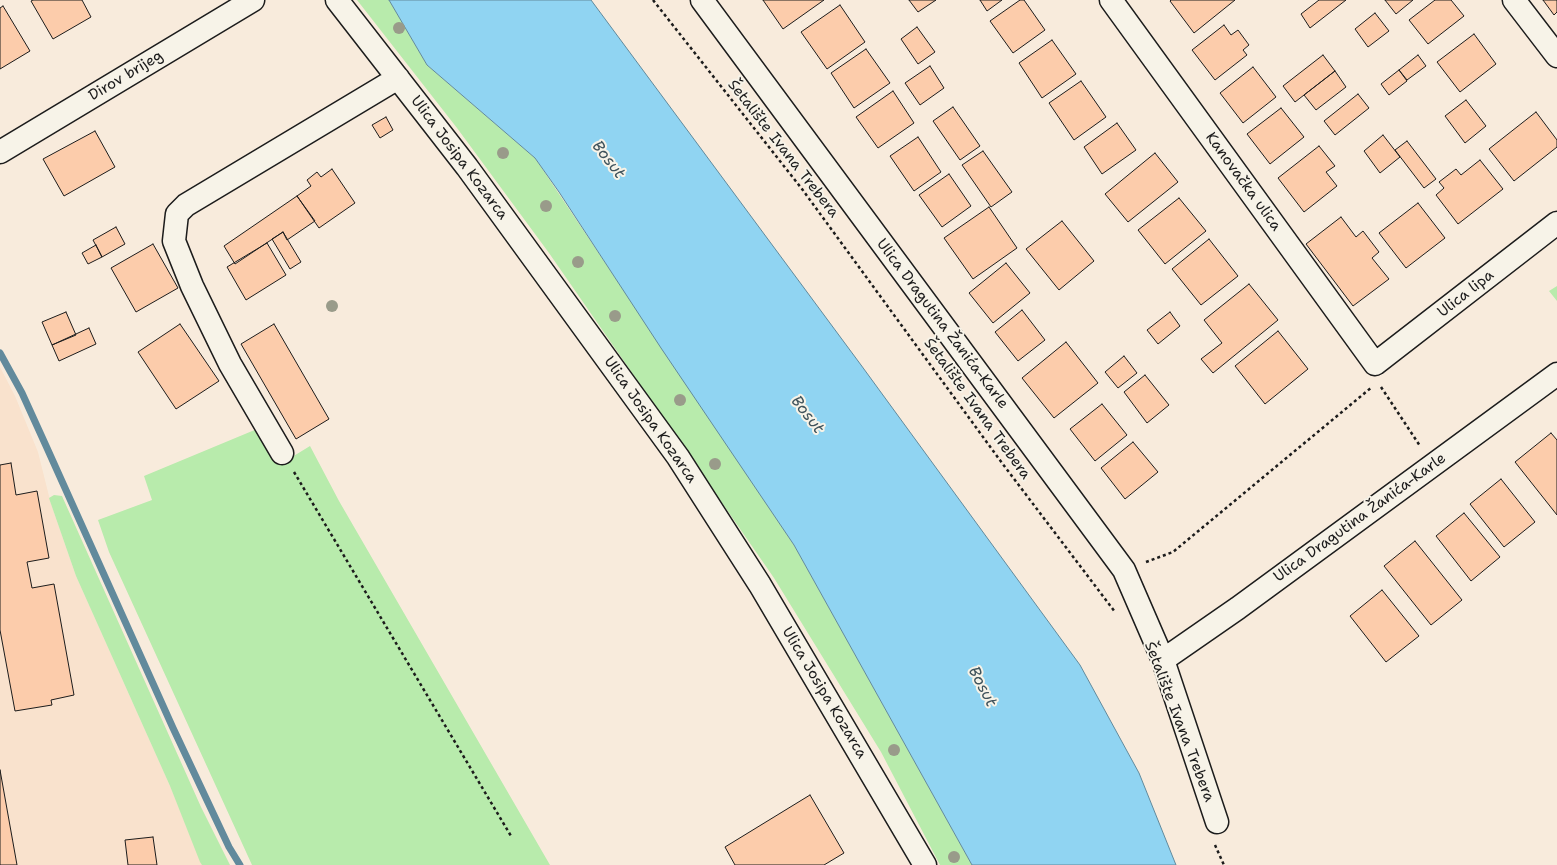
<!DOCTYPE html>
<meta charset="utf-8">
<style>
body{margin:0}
canvas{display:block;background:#f8ebdc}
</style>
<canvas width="1557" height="865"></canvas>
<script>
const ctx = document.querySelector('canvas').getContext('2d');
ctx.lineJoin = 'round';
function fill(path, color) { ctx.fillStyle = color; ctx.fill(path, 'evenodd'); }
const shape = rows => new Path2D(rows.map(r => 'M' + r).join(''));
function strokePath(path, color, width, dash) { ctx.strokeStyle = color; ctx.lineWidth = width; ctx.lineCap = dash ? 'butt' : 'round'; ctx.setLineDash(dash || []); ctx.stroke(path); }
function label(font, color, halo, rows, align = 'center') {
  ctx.font = font + ' "Shantell Sans",sans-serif'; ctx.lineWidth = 4; ctx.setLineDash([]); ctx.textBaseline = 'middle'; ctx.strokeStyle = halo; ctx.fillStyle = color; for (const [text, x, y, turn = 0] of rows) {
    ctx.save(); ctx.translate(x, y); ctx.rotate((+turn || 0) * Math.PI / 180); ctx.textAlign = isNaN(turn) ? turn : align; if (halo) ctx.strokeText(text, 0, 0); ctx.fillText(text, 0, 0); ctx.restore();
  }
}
fill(shape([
 [0,367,15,396,38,452,51,504,76,576,170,786,202,865,0,865]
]), '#f9e2cd');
fill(shape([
 [357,0,389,0,427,65,535,158,794,545,972,865,940,865,881,752,774,578,549,253,457,128],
 [1557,286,1557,301,1549,291],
 [257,429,279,465,310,446,339,501,550,865,252,865,109,552,98,520,152,500,144,476],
 [54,495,62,496,201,807,230,865,202,865,200,862,170,786,76,576,51,504,49,498]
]), '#b8ebac');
const water = shape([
 [389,0,591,0,861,365,1080,665,1139,773,1176,865,972,865,794,545,661,348,559,192,535,158,427,65,389,0]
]);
fill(water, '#90d4f2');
strokePath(water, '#628a9c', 1);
strokePath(shape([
 [0,353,22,393,47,448,173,728,229,847,240,865]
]), '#628a9c', 7);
const building = shape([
 [33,0,82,0,91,17,53,39,31,1,33,0],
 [763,0,824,0,783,29,763,0],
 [909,0,936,0,918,12,909,0],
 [980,0,1002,0,987,11,980,0],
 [1020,0,1024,0,1045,30,1013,53,990,21,1020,0],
 [1171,0,1235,0,1194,33,1170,1,1171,0],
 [1319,0,1346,0,1310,28,1301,14,1319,0],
 [1385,0,1413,0,1396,14,1385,0],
 [1435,0,1451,0,1464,16,1428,44,1409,20,1435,0],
 [1543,0,1557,0,1557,12,1554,15,1543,0],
 [840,5,865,42,827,69,801,32,840,5],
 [3,6,30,51,0,69,0,8,3,6],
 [1375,13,1389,31,1368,47,1355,29,1375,13],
 [1224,25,1231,35,1238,30,1249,45,1243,50,1247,55,1215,80,1192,50,1224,25],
 [917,27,935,52,918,64,901,39,917,27],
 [1474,34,1496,64,1460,92,1437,62,1474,34],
 [1052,40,1076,74,1042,98,1019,63,1052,40],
 [866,49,890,83,854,108,831,73,866,49],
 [1323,55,1335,71,1295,102,1283,86,1323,55],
 [1418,55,1426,66,1407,80,1399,70,1418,55],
 [930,66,944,88,920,105,905,83,930,66],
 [1253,67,1276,97,1243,123,1220,93,1253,67],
 [1399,70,1407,81,1389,95,1381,84,1399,70],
 [1335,71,1346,87,1316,110,1304,95,1335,71],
 [1081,81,1106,117,1074,140,1049,103,1081,81],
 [893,91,914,123,878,148,856,117,893,91],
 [1358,94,1369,108,1335,135,1324,121,1358,94],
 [1466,100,1486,126,1465,143,1445,116,1466,100],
 [953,107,980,146,960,160,933,121,953,107],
 [1281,108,1304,137,1270,164,1247,134,1281,108],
 [1536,112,1557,140,1557,147,1514,181,1489,149,1536,112],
 [386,117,393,130,380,138,372,125,386,117],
 [1117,123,1136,150,1102,174,1084,147,1117,123],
 [95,131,115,167,64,196,43,159,95,131],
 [1383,135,1400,157,1380,173,1364,151,1383,135],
 [918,137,941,172,914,191,890,156,918,137],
 [1407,141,1436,179,1424,188,1395,150,1407,141],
 [1319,146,1335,166,1326,172,1337,186,1304,212,1278,178,1319,146],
 [983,151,1012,192,991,207,962,165,983,151],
 [1155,153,1178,182,1128,222,1105,194,1155,153],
 [1480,160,1503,189,1458,224,1436,195,1444,188,1439,182,1456,169,1461,175,1480,160],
 [332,169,355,203,319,228,297,196,311,186,307,180,317,172,321,177,332,169],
 [949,174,971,206,942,227,919,195,949,174],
 [297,196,315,221,287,240,283,232,235,264,224,246,297,196],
 [1179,198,1206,231,1165,264,1138,230,1179,198],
 [1418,203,1445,238,1406,268,1379,233,1418,203],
 [989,207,1017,248,973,279,944,238,989,207],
 [1341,217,1356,237,1363,231,1379,252,1372,258,1389,279,1353,306,1306,244,1341,217],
 [1062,221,1094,261,1059,290,1026,249,1062,221],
 [116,227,125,244,102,257,93,240,116,227],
 [283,232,301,262,290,269,272,239,283,232],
 [1209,239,1238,276,1201,305,1172,269,1209,239],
 [267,243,286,275,246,300,227,267,267,243],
 [153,244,178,288,136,312,111,268,153,244],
 [96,245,102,257,88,264,82,253,96,245],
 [1006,263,1030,293,993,323,969,293,1006,263],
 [1249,284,1278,320,1213,373,1201,359,1222,343,1204,320,1249,284],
 [1022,310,1045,340,1018,361,995,332,1022,310],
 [66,312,76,335,52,345,42,322,66,312],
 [1170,312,1180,326,1158,344,1147,330,1170,312],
 [180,324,219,381,176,409,138,352,180,324],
 [274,324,329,419,296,439,241,344,274,324],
 [89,328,96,344,59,361,52,345,89,328],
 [1278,331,1308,369,1265,404,1235,366,1278,331],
 [1066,342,1098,383,1054,418,1022,378,1066,342],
 [1124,356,1137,373,1118,388,1105,372,1124,356],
 [1145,375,1169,405,1147,423,1124,392,1145,375],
 [1102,404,1127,435,1095,461,1070,429,1102,404],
 [1551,433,1557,440,1557,515,1515,462,1551,433],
 [1133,442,1158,472,1125,499,1101,468,1133,442],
 [11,463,16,495,37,491,49,558,27,562,32,588,54,584,74,695,51,700,52,705,15,711,0,630,0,465,11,463],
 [1501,479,1535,522,1504,547,1470,504,1501,479],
 [1464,513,1500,557,1471,581,1436,536,1464,513],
 [1415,541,1462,600,1431,625,1384,566,1415,541],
 [1382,590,1419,636,1386,662,1350,616,1382,590],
 [0,770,17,865,0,865,0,770],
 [810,795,844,853,824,865,735,865,725,847,810,795],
 [153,837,157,865,128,865,125,840,153,837]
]);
fill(building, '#fcccab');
strokePath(building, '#1c1c1c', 1);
const minor = shape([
 [337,0,467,167,678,457,760,585,925,865],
 [702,0,1124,570,1163,660,1217,822],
 [1111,0,1375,364,1557,223],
 [1514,0,1557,56],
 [0,152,253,0],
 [282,453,230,364,192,286,174,241,177,214,186,205,398,78],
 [1163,660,1238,608,1557,374]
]);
strokePath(minor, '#1c1c1c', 25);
strokePath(shape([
 [653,0,802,189,1002,463,1115,612],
 [1381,387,1420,446],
 [294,472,511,836],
 [1146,562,1173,552,1372,387],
 [1215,845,1224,865]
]), '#1c1c1c', 2.5, [3, 3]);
strokePath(minor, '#f7f3e8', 22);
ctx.fillStyle = '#999b8a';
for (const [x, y] of [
 [399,28],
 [503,153],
 [546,206],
 [578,262],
 [332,306],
 [615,316],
 [680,400],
 [715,464],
 [894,750],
 [954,857]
]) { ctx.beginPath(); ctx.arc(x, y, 6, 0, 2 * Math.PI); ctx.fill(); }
label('15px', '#1c1c1c', '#f7f3e8', [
 ["Dirov brijeg",126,76,-31],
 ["Šetalište Ivana Trebera",783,149,52],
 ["Ulica Josipa Kozarca",459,158,53],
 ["Kanovačka ulica",1243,182,54],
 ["Ulica lipa",1466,294,-38],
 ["Ulica Dragutina Žanića-Karle",942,324,53],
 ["Šetalište Ivana Trebera",977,409,54],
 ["Ulica Josipa Kozarca",650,420,55],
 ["Ulica Dragutina Žanića-Karle",1360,518,-36],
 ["Ulica Josipa Kozarca",824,693,59],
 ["Šetalište Ivana Trebera",1179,722,69]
]);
label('italic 16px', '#3f535c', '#f7f3e8', [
 ["Bosut",608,160,52],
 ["Bosut",807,415,52],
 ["Bosut",982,687,62]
]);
</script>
